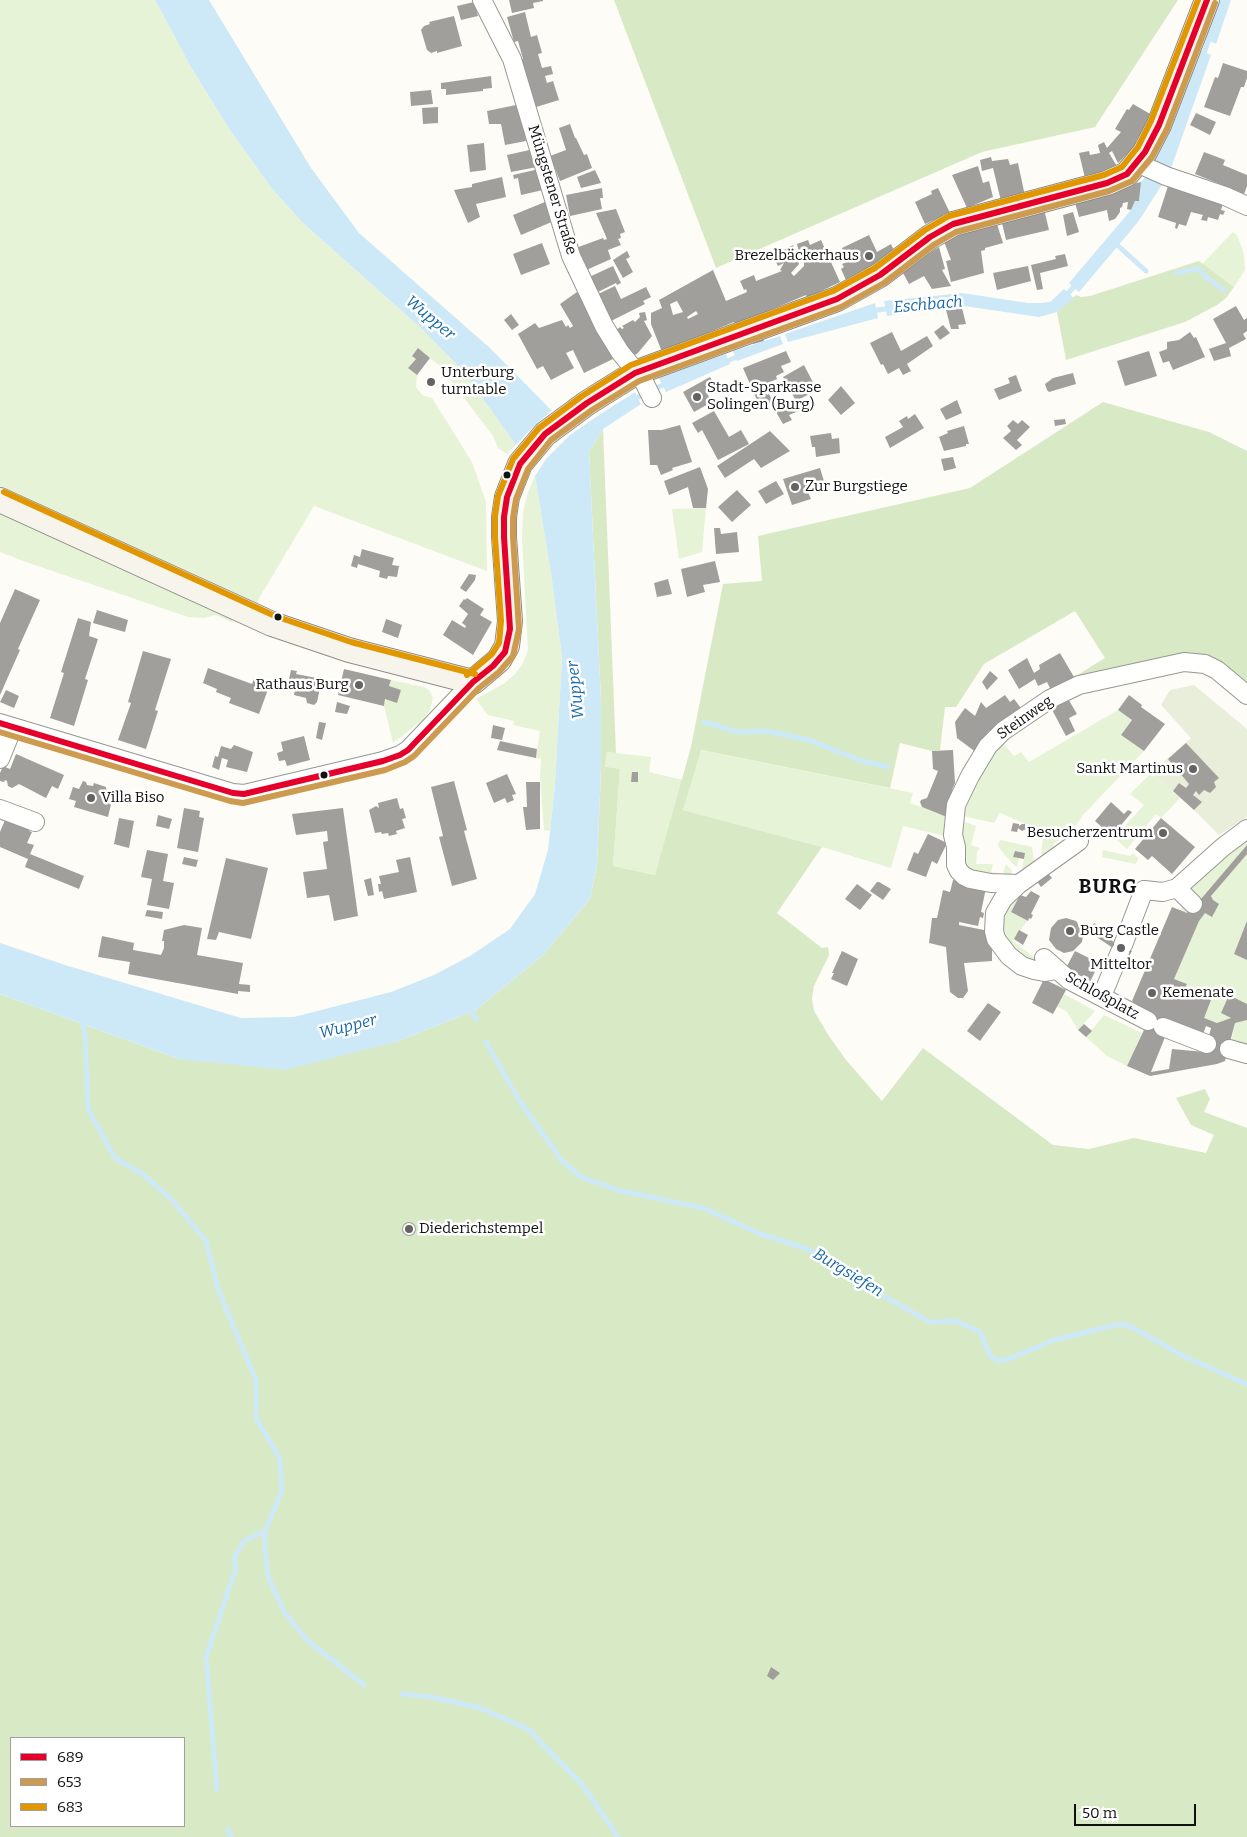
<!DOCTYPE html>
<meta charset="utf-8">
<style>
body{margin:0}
#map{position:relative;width:1247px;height:1837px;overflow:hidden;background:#fdfcf7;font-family:Bitter,serif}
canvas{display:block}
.legend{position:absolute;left:10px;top:1737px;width:175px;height:90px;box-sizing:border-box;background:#fff;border:1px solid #a0a0a0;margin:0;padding:6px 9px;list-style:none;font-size:15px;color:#111}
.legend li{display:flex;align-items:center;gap:10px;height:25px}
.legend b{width:25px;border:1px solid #a0a0a0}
.scale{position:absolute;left:1074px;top:1804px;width:122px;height:22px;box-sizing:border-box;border:2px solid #111;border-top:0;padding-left:6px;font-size:15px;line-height:18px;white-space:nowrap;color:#111;-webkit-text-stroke:4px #fff;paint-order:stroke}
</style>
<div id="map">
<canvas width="1247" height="1837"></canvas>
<ul class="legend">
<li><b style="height:6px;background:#e4002b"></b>689</li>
<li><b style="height:6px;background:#cc9b4f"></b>653</li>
<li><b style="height:6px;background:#e09702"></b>683</li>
</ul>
<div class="scale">50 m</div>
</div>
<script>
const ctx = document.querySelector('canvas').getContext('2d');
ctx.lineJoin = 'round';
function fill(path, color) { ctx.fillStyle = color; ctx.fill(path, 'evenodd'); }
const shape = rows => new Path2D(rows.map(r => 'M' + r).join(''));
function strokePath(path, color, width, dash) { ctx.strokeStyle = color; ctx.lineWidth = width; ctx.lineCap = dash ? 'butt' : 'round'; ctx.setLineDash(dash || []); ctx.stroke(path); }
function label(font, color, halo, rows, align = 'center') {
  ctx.font = font + ' Bitter,serif'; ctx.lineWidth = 5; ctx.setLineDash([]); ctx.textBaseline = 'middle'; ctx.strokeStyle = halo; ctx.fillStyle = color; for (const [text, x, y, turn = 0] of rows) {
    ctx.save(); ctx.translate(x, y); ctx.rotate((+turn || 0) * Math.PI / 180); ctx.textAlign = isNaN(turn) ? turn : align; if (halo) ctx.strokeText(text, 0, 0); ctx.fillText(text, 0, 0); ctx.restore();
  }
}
fill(shape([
 [0,0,155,0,192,69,230,130,273,190,303,223,422,329,463,371,516,445,507,454,498,448,493,436,439,365,418,349,416,359,408,368,417,375,416,387,422,395,432,398,472,462,486,502,487,571,314,506,249,615,231,622,216,615,204,618,188,617,26,562,0,552],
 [1233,232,1237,235,1244,254,1245,270,1234,287,1202,264],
 [535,476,552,580,562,657,555,784,550,831,544,830,540,777,541,759,536,758,540,731,513,725,514,721,488,715,476,699,505,683,514,675,522,665,528,650,522,538,523,512,528,492],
 [706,508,702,552,679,559,672,509],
 [391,680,424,687,429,690,433,698,430,710,423,720,393,743,384,706],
 [1118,710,1132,720,1121,735,1144,751,1083,815,1070,834,1053,844,1057,849,1043,860,1041,854,1044,830,1030,826,1000,813,994,823,959,815,999,739,1014,756,1021,752,1029,762],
 [700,750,913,793,910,803,946,816,945,836,903,826,891,868,822,847,683,810],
 [607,752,651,757,649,772,683,780,655,875,613,866,620,770,605,768],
 [1151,773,1180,798,1161,818,1156,814,1127,849,1114,838,1144,805,1130,794],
 [960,820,976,826,971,845,980,848,977,852,976,864,993,864,991,872,1003,874,1006,864,1012,871,1010,879,983,876,965,867],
 [1247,833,1247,1004,1229,995,1221,1013,1231,1018,1217,1023,1132,1001,1172,907,1181,910,1192,884],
 [1000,840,1032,847,1035,867,1030,870,1022,868,1025,853,1015,851,1014,857,1019,858,1017,867,1011,862,1000,849,998,845],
 [1103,850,1130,856,1133,853,1139,859,1135,864,1102,857],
 [1020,895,1011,912,1027,921,1013,941,1040,962,1037,965,1015,952,1001,932,1003,911],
 [1064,994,1095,1011,1078,1030,1067,1012,1057,1006],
 [1104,1015,1142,1033,1127,1066,1107,1056,1086,1037],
 [1247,1020,1247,1045,1231,1043,1235,1023]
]), '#e7f3d7');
fill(shape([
 [614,0,1178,0,1095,127,982,152,716,268],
 [1199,261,1234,287,1226,298,1217,305,1185,322,1066,360,1057,312,1076,295,1081,297,1090,296],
 [1103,402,1209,432,1247,451,1247,695,1205,664,1079,685,1074,677,1105,658,1075,611,984,664,956,707,945,707,940,750,932,751,900,743,890,788,701,750,683,810,822,847,777,913,822,948,828,947,829,955,814,986,812,999,814,1011,829,1036,846,1060,882,1101,923,1048,1053,1145,1089,1149,1134,1138,1206,1153,1214,1135,1191,1125,1176,1098,1205,1089,1210,1099,1204,1112,1247,1128,1247,1837,0,1837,0,994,179,1059,396,1042,476,1010,543,955,590,899,597,865,601,769,601,701,589,452,603,429,616,753,607,752,605,767,620,769,613,866,655,875,691,747,723,584,762,581,758,536,970,488],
 [11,1738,184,1738,184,1826,11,1826]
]), '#d8eac5');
fill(shape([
 [1194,685,1247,729,1247,817,1219,835,1194,810,1151,773,1191,738,1161,705,1170,690]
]), '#e9eedb');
fill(shape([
 [155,0,209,0,311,168,359,233,491,349,553,412,570,435,606,410,635,392,641,404,603,429,589,452,601,701,601,769,597,865,590,899,543,955,476,1010,396,1042,285,1070,179,1059,0,994,0,943,65,965,241,1018,294,1017,391,992,434,975,470,956,510,929,535,894,548,850,555,784,562,657,552,580,535,476,507,454,516,445,463,371,422,329,303,223,273,190,230,130,192,69],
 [1217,0,1231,0,1216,44,1203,38],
 [1198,49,1211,55,1170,171,1152,163],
 [1146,176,1163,183,1138,222,1079,292,1069,283,1131,210,1135,201,1139,201,1141,182],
 [1064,289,1074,298,1057,312,1039,317,964,306,887,316,884,301,962,293,1028,303,1040,303,1050,302],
 [875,303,878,318,788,342,785,334],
 [780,336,783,344,737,361,733,351],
 [726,354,730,364,666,392,658,376]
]), '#cde8f7');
fill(shape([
 [634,390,637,391,643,403,641,404,635,392,588,422,570,435,546,459,535,476,507,454,530,430,553,409,570,432,587,419]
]), '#fdfcf7');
strokePath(shape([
 [1203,56,1210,36],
 [1115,243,1146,271],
 [1176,273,1196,269,1200,270,1207,278,1224,290],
 [1064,298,1078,282],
 [871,311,892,308],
 [724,362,742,355],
 [632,400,667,383],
 [704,722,738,732,766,731,809,740,859,760,888,767],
 [468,1007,476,1019],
 [80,1018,85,1033,88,1109,115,1158,144,1175,173,1201,206,1241,219,1292,256,1380,256,1418,280,1459,282,1491,265,1531,244,1541,234,1558,236,1567,206,1657,217,1789],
 [486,1042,519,1100,562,1161,581,1177,617,1190,703,1208,758,1233,810,1250,846,1270,878,1293,930,1322,956,1321,980,1332,990,1356,1000,1361,1011,1358,1054,1340,1119,1324,1132,1327,1183,1356,1247,1384],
 [265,1531,265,1549,268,1576,284,1612,308,1641,364,1685],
 [402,1694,432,1697,480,1708,528,1729,581,1783,618,1837],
 [228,1829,231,1837]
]), '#cde8f7', 5);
fill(shape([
 [509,0,543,0,543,1,533,3,534,8,512,13],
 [474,2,478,16,461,20,457,6],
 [525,12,531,37,537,35,542,53,538,54,542,68,551,66,553,74,545,76,547,83,553,81,559,100,533,108,519,59,523,59,518,41,514,42,507,17],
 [454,16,462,46,437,53,437,51,431,53,427,50,421,30,424,26,430,24,429,22],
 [1223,63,1247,71,1247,78,1244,87,1241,87,1230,116,1204,107,1215,77,1218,78],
 [491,76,492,88,483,89,483,91,446,95,446,89,441,89,441,83],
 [431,90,433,104,411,106,410,92],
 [521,104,526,141,505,145,501,124,489,124,487,111],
 [1133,104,1152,115,1136,141,1138,142,1132,152,1130,151,1118,163,1112,151,1109,153,1118,168,1085,178,1079,153,1089,151,1090,155,1100,153,1098,145,1104,142,1107,148,1121,132,1115,129,1127,109,1129,110],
 [438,107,438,123,423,124,422,108],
 [1196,113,1216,122,1210,135,1190,125],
 [570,124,575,138,576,138,584,155,587,154,592,168,560,181,550,156,566,150,559,128],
 [484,143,486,170,470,172,467,145],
 [534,149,537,167,511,172,507,155],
 [1204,152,1225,160,1223,165,1247,175,1247,186,1244,194,1195,174],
 [991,157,992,161,1008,159,1010,165,1018,163,1025,196,1001,201,993,168,982,171,980,160],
 [978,166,983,183,989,181,993,197,967,208,952,175],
 [539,169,543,190,521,195,518,178,514,179,513,175],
 [595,170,601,183,581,188,577,177],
 [502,177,506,197,476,204,480,217,468,223,454,190,472,187,472,184],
 [1141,182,1139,201,1135,201,1131,210,1127,209,1128,202,1123,203,1122,207,1120,208,1120,212,1115,219,1109,221,1107,210,1079,217,1074,199],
 [1168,186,1223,204,1221,210,1225,211,1223,215,1220,214,1218,220,1208,217,1207,221,1201,220,1203,215,1191,212,1186,226,1179,224,1177,229,1175,228,1176,223,1158,217],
 [602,188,603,198,600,198,602,209,570,216,566,195],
 [938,188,950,213,925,224,915,202,932,194,931,191],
 [545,202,554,221,521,235,513,215],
 [616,209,625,232,620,234,621,238,618,239,621,245,608,250,611,259,582,272,573,249,603,238,604,240,607,239,596,213],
 [1044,209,1049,230,1006,240,1001,219],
 [1073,212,1079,232,1067,236,1063,215],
 [996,221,1003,243,985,248,985,250,981,251,984,273,951,282,946,261,951,260,943,239],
 [869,235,877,252,891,244,896,255,846,280,841,269,844,267,842,264,847,262,842,248],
 [808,240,810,245,821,240,840,282,807,298,806,295,735,325,734,322,662,352,651,324,651,313,662,308,659,300,713,270,726,301,747,292,746,289,744,290,740,281,754,275,756,281,782,271,780,270,784,263,778,266,773,256,793,245,799,264,791,273,794,276,804,266,804,262,814,258,815,261,819,259,816,253,801,259,797,244],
 [677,301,683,312,673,315,670,304],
 [696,311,698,314,688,319,687,317],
 [542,243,550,264,521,275,513,254],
 [939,247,945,269,942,270,951,286,932,289,924,276,909,284,902,271],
 [627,251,630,257,626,259,633,272,623,278,613,260],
 [1065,254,1068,266,1040,273,1043,289,1037,290,1031,265,1056,259,1055,256],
 [613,266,621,283,617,285,616,283,594,294,587,278],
 [1028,266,1031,281,997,290,993,273],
 [615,286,621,299,646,287,651,297,643,301,645,304,607,323,596,295],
 [577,292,615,355,613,359,584,373,573,350,566,353,574,368,551,380,543,366,537,369,518,334,535,323,539,328,562,320,566,327,568,325,570,328,573,326,560,304],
 [1236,306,1244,320,1247,318,1247,331,1243,334,1246,339,1229,348,1231,356,1214,361,1209,349,1226,343,1213,319],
 [962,308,966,324,958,325,959,329,951,329,946,310],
 [645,312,647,320,644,321,652,336,637,354,634,355,623,345,613,333,620,327,622,329,624,328,622,326,633,320,635,322,640,317,639,313],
 [511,314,519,325,512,330,504,320],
 [943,325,950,333,940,340,934,332],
 [892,332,901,351,927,336,933,346,907,364,911,371,903,375,899,368,888,374,883,364,881,365,870,343],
 [1190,332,1194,338,1196,337,1205,357,1173,370,1169,361,1163,363,1159,352,1167,349,1167,342,1179,340],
 [762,337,764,341,753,344,752,340],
 [418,348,430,358,417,375,408,368,416,359,412,356],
 [786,351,791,362,781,366,784,372,776,376,777,379,759,387,760,389,764,387,767,395,769,394,773,402,760,407,743,368],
 [1149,351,1157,376,1125,386,1117,361],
 [804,365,817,390,796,401,783,377],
 [1073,373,1076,384,1049,392,1047,390,1045,384,1053,378],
 [1016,375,1022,391,999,400,994,389,1010,383,1008,378],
 [710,377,716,387,706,392,712,402,694,412,683,392],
 [841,386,855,403,841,415,828,400],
 [957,400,962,413,946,420,940,409],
 [796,401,801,410,789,415,792,420,783,424,776,412],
 [714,411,729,437,741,430,749,444,718,460,702,430,698,433,692,423],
 [915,414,924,428,890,448,885,437,903,427,899,421,907,416,908,419],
 [1065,419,1066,424,1055,426,1054,420],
 [1013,420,1018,424,1022,420,1030,427,1017,440,1022,445,1016,450,1003,438,1011,431,1007,426],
 [680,425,692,462,672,468,673,470,661,475,657,465,650,465,648,430,662,430],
 [964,426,969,444,966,444,966,446,944,451,939,437,948,433,947,431],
 [770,431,790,451,761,468,754,459,725,478,717,466],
 [831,433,832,439,839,438,840,453,816,457,815,447,812,447,810,436],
 [953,457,956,468,944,471,941,459],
 [700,467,708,489,706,508,693,508,688,487,669,495,664,481],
 [820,468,826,488,818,490,816,484,805,486,811,499,792,505,783,479],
 [776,481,784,494,766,504,758,491],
 [737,490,751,505,732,522,718,507],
 [714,528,720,528,721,534,737,532,739,552,716,554],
 [362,549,394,558,392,565,399,566,397,577,388,576,387,579,379,577,380,571,358,564,357,568,351,566,354,555,360,557],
 [715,561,720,582,703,585,705,592,687,597,681,569],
 [469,574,476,575,475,580,466,592,460,588],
 [668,579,672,594,657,597,654,583],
 [15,589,40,600,18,649,20,650,0,695,0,623],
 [467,598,484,609,480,615,492,622,473,655,443,635,452,620,465,628,466,626,462,623,468,614,459,606,464,599,465,600],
 [97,610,128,620,125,632,93,623],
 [78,618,91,622,89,636,98,639,85,679,88,680,74,726,50,718,64,673,61,672],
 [386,619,402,625,398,638,382,632],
 [143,651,171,659,155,710,158,711,146,749,118,740,131,703,128,702],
 [1060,653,1074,677,1051,690,1047,682,1038,686,1035,679,1019,689,1008,670,1027,658,1034,673,1040,669,1039,665],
 [208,668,252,684,254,679,270,684,259,714,229,703,231,698,216,692,217,689,203,683],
 [344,669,391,680,389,686,401,690,397,703,385,699,384,706,338,695],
 [291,670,297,671,296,674,322,679,317,702,314,705,307,703,306,698,294,695,295,689,293,689,293,686,288,684],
 [990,671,998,678,987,690,982,682],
 [6,690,19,696,14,708,0,702],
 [1005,695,1010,702,1014,699,1024,712,989,731,986,735,989,737,977,753,957,738,955,722,965,708,975,716,981,702,986,708],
 [1129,695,1142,705,1141,707,1165,724,1144,751,1121,735,1132,720,1118,710],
 [1067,697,1077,714,1069,718,1075,731,1066,736,1050,706],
 [337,702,350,706,347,714,335,712],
 [319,722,326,723,322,740,316,738],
 [493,725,505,728,502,740,491,738],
 [304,736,310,760,287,766,285,760,279,761,277,753,283,751,281,742],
 [500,741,537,749,536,758,497,750],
 [1186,743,1219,778,1214,782,1216,787,1210,793,1204,790,1199,795,1196,791,1193,795,1202,802,1194,810,1173,791,1179,783,1186,788,1189,784,1168,759],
 [234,745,253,752,247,772,226,767,228,760,222,758,219,770,212,767,215,756,218,757,221,746,231,749],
 [953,750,955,783,952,790,955,791,947,817,922,807,920,802,921,800,927,798,938,771,933,769,932,751],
 [16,754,64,775,58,789,52,786,46,798,19,784,12,788,8,786,7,781,5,780,4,782,0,781,0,773,3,766,10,769],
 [632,772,638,772,638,782,631,782],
 [507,774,516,794,512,795,514,800,507,803,505,798,494,803,486,783],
 [83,781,86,782,87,785,93,786,94,783,106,787,106,789,108,790,109,795,113,796,108,817,74,807,76,801,69,799,73,787,79,789],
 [454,781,467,830,464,831,477,879,452,886,439,837,443,836,431,787],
 [526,782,540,782,540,829,526,830,523,807,527,807],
 [397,798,400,809,403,808,406,818,402,819,405,828,396,831,397,834,389,836,388,833,382,834,381,832,375,833,369,810,376,806,379,808,378,803],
 [1111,802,1124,814,1128,810,1132,812,1112,836,1095,821],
 [184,808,200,811,199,817,204,818,198,852,177,848],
 [343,808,358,916,334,921,329,895,307,898,303,872,327,869,323,842,328,841,327,831,296,835,292,814],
 [158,815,172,819,169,829,156,826],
 [119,818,134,821,129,848,114,844],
 [1161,818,1195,847,1172,874,1152,856,1148,860,1135,849],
 [5,820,30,829,29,831,32,832,27,843,34,845,30,854,84,876,79,889,25,867,28,859,0,847,0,832],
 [1013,823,1019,824,1019,826,1022,824,1025,824,1026,829,1022,831,1018,828,1017,832,1011,831],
 [1030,826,1044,829,1042,834,1029,831],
 [928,834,947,843,937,864,932,861,926,877,907,870,914,852,918,854],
 [1247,845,1247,854,1211,896,1213,900,1219,904,1212,917,1205,913,1199,921,1174,979,1187,984,1185,988,1211,1000,1204,1018,1217,1023,1231,1018,1221,1013,1229,995,1247,1004,1247,1020,1235,1023,1225,1061,1217,1064,1150,1076,1127,1066,1151,1015,1132,1001,1172,907,1187,913,1198,897,1201,899],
 [1206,1026,1211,1028,1205,1052,1172,1049,1169,1069,1151,1072,1165,1037,1160,1035,1203,1034],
 [147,850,168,854,163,881,174,883,169,909,147,905,152,879,141,877],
 [1015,851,1025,853,1024,859,1013,857],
 [184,857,198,860,196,867,182,864],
 [410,857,417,892,384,899,382,891,379,892,378,884,381,884,379,876,399,872,396,860],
 [226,858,268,868,251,939,219,932,216,940,207,939],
 [1046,871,1052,878,1041,887,1036,880],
 [371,878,374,895,368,896,364,880],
 [953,880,986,888,981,912,984,913,983,918,980,917,978,926,959,922,959,925,989,931,992,949,992,961,964,963,968,991,963,998,958,998,950,992,946,947,929,943,932,918,937,918,943,890,950,892],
 [877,882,879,882,891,889,883,900,870,891],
 [857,884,872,895,860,910,845,899],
 [1031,891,1040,896,1031,914,1033,915,1031,919,1029,918,1028,921,1011,912,1020,895,1026,897],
 [147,910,163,912,162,919,145,916],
 [1066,918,1076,921,1082,930,1088,928,1091,929,1094,923,1104,929,1101,934,1114,942,1115,939,1132,951,1128,958,1089,932,1083,935,1082,942,1073,951,1064,953,1056,949,1049,940,1051,928,1058,920],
 [1247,921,1247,960,1234,954],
 [184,925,202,928,197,955,243,963,239,984,250,985,250,992,238,991,238,994,128,974,130,962,98,957,102,936,134,943,133,950,161,955,164,948,164,941,162,941,164,930],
 [1019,930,1028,935,1023,945,1014,939],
 [842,951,858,959,847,986,831,979,834,973,832,973],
 [1075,951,1099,963,1091,980,1066,968],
 [1044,979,1066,990,1053,1014,1032,1003],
 [988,1003,1001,1012,980,1041,967,1031],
 [1084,1024,1092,1031,1086,1037,1078,1030],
 '402 1229a7 7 0 1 1 14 0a7 7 0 1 1-14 0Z',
 [771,1667,780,1673,773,1680,767,1676]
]), '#a19f9c');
const minor = shape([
 [482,0,512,59,571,256,604,326,620,352,643,380,652,398],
 [1137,163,1166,176,1225,196,1247,206],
 [0,723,233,793,244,794,383,761,400,755,408,750,473,682],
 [0,759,13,727],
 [0,809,35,822],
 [1019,884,991,883,970,879,964,876,959,871,956,865,956,847,953,835,956,805,970,776,988,746,1003,731,1050,699,1079,685,1184,662,1205,664,1217,670,1247,695],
 [1177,888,1193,904],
 [1123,945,1144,890,1163,892,1177,888,1223,847,1247,829],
 [1044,958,1069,980,1148,1021],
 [1056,970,1044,972,1034,970,1022,966,1009,956,996,939,994,931,995,913,1003,899,1019,884,1079,841],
 [1102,996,1120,952],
 [1163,1027,1207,1044],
 [1229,1049,1247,1054]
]);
const secondary = shape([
 [0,500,272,624,349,650,473,682,499,660,507,646,510,621,504,537,504,517,507,497,520,464,545,434,587,403,635,373,837,299,880,275,930,237,953,224,1107,183,1127,174,1145,152,1159,125,1207,0]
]);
strokePath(minor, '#979795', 20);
strokePath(secondary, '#8e8d8b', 26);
strokePath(minor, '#fffffe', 18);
strokePath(secondary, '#f6f4eb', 24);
strokePath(shape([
 [0,723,233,793,244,794,383,761,400,755,408,750,473,682,493,666,505,652,510,629,504,537,504,517,507,497,520,464,545,434,587,403,635,373,837,299,880,275,930,237,953,224,1107,183,1127,174,1145,152,1159,125,1207,0]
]), '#e4002b', 6);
strokePath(shape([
 [0,732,230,801,243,803,385,770,405,762,414,756,479,688,499,672,513,656,519,629,513,537,513,518,516,499,528,469,551,440,592,410,639,381,841,307,884,283,935,244,956,232,1109,191,1132,181,1152,157,1167,129,1215,3]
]), '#cc9b4f', 6);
strokePath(shape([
 [4,492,275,616,351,642,475,674],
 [467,675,492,654,499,643,501,621,495,537,495,516,498,496,513,459,539,428,582,396,631,365,833,291,875,268,925,230,949,216,1104,175,1122,167,1138,147,1151,121,1198,0]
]), '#e09702', 6);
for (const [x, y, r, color] of [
 [869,256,5,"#646362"],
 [431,382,5,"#646362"],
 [697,397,5,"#646362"],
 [507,475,4.5,"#111"],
 [795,487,5,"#646362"],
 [278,617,4.5,"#111"],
 [359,685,5,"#646362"],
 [1193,769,5,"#646362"],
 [324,775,4.5,"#111"],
 [91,798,5,"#646362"],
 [1163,833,5,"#646362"],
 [1070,931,5,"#646362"],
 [1121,948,5,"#646362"],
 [1152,993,5,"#646362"],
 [409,1229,5,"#646362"]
]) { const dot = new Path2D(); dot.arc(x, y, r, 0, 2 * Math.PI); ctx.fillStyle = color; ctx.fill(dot); strokePath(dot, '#fff', 2); }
label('15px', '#111', '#fff', [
 ["Müngstener Straße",552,190,73],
 ["Steinweg",1025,718,-35],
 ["Schloßplatz",1102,996,29]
]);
label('15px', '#111', '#fff', [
 ["Brezelbäckerhaus",859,256,"right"],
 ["Unterburg",441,373],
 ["turntable",441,390],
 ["Stadt-Sparkasse",707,388],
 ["Solingen (Burg)",707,405],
 ["Zur Burgstiege",805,487],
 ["Rathaus Burg",349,685,"right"],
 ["Sankt Martinus",1183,769,"right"],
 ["Villa Biso",101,798],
 ["Besucherzentrum",1153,833,"right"],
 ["Burg Castle",1080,931],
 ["Mitteltor",1121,965,"center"],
 ["Kemenate",1162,993],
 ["Diederichstempel",419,1229]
], 'left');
label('italic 16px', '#1768a6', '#fff', [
 ["Eschbach",928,305,-5],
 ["Wupper",430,318,40],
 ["Wupper",576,690,-96],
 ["Wupper",348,1027,-14],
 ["Burgsiefen",848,1273,31]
]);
ctx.letterSpacing = '1px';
label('bold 20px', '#111', '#fff', [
 ["BURG",1108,887]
]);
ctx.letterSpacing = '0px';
</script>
